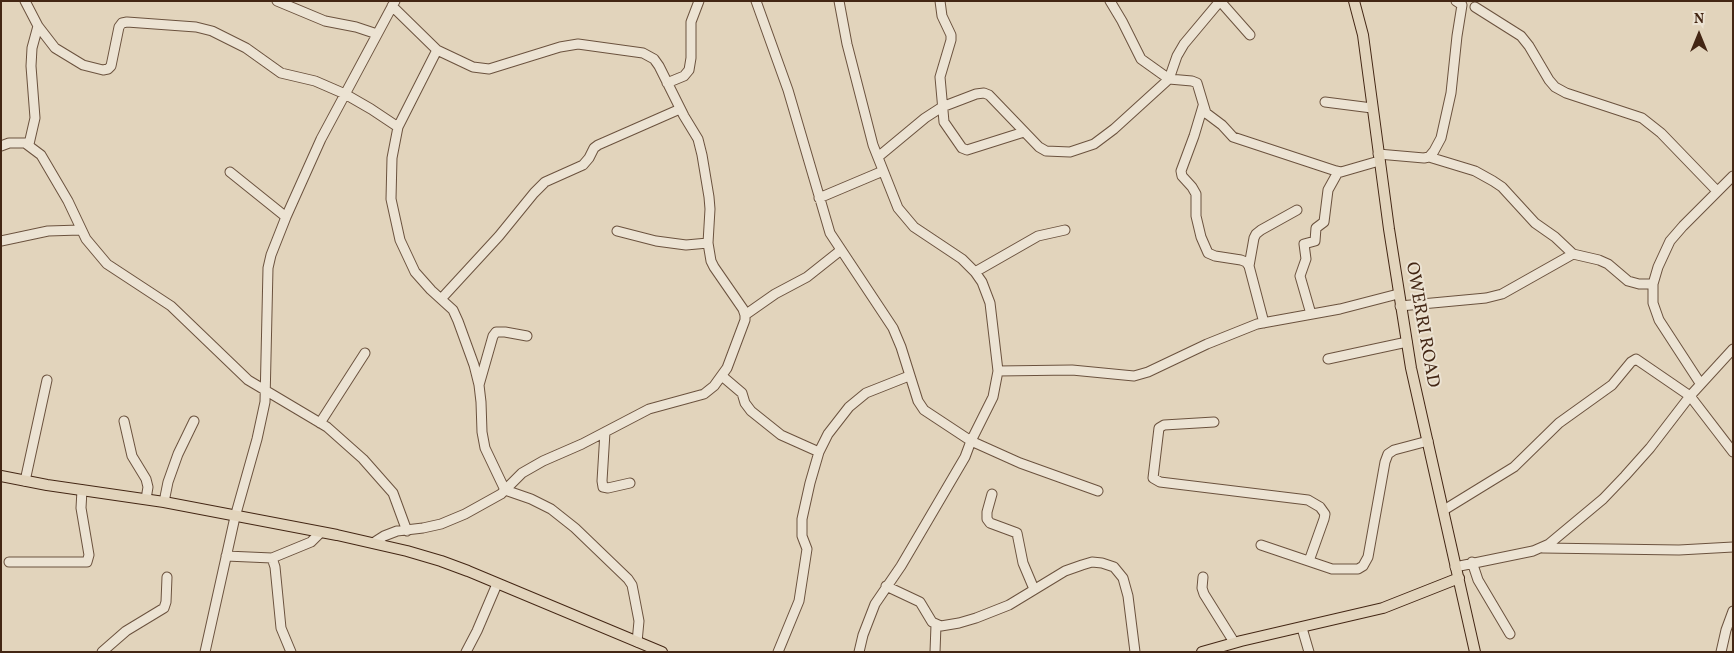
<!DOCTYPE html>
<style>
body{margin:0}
#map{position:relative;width:1734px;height:653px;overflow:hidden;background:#e2d4bc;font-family:Vollkorn,serif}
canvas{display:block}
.frame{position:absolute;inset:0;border:2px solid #432614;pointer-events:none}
.north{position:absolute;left:1674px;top:10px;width:50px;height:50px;-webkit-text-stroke:4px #ece3d3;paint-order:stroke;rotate:0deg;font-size:14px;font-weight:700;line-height:20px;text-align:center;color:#432614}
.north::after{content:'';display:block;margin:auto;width:18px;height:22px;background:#432614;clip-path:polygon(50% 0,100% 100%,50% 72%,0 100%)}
</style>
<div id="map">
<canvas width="1734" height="653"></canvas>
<div class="frame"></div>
<div class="north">N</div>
</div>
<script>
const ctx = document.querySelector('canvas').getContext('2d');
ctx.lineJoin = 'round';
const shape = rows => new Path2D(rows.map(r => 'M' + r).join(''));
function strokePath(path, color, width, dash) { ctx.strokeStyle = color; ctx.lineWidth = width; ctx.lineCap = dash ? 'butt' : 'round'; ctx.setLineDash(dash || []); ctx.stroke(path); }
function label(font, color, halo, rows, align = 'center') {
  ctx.font = font + ' Vollkorn,serif'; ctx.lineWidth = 4; ctx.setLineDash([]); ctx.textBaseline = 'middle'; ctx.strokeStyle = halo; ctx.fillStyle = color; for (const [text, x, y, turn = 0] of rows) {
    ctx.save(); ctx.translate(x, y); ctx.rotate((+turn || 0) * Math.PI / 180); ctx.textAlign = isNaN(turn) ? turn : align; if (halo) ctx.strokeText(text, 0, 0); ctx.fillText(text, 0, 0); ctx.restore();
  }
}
const minor = shape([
 [25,1,38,26,55,48,83,65,103,70,108,69,111,66,119,27,122,23,127,22,196,27,212,31,246,48,281,73,315,81,345,94,371,109,398,127],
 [277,1,325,21,356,27,377,34],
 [756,1,788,90,830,233,893,328,901,347,918,401,924,410,971,441,1020,463,1098,491],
 [839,1,847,44,873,145,898,208,914,227,962,259,975,272,982,282,990,303,998,371,993,397,971,441,965,457,901,566,875,604,863,635,859,652],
 [940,1,942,16,951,35,951,40,940,77,944,122,962,148,967,150,1024,132],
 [1110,1,1122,21,1141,59,1169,79,1192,81,1197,83,1206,113,1222,125,1233,137,1336,171,1341,172,1379,161],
 [1220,1,1250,35],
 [1475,7,1521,36,1529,46,1549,80,1555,87,1566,93,1642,118,1661,133,1717,191],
 [437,50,398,127,392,158,391,199,400,240,415,272,431,290,453,310,458,321,474,365,479,385,481,402,482,432,485,448,505,490,531,499,551,509,575,528,628,579,632,585,634,595,639,621,637,642],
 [667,83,684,76,689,70,691,58,691,22,699,1],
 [1325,102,1372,108],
 [1203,106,1194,136,1181,171,1182,176,1192,187,1196,194,1196,216,1201,237,1208,253,1215,256,1241,260,1246,262,1249,266],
 [29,144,35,118,31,66,32,48,38,26],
 [1,146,9,143,25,143,41,155,68,201,86,239,107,264,171,306,248,380,327,427,363,459,393,493,407,531],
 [1378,154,1424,158,1429,157,1434,151,1441,138,1451,93,1457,36,1462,5,1456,1],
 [878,157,925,118,942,107,976,94,984,93,989,95,1039,147,1046,151,1070,152,1094,144,1114,129,1169,79,1177,56,1184,44,1220,1],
 [1429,157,1475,171,1493,181,1502,187,1535,223,1555,237,1573,254],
 [230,172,286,217],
 [819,198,883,171],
 [617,231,656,241,686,245,708,243],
 [1,241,48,231,80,230],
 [975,272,1038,236,1065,230],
 [441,299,499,236,534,193,545,182,583,165,589,158,594,148,598,145,680,109],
 [1400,306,1486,298,1502,294,1573,254,1599,260,1608,264,1628,281,1639,284,1653,284],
 [1311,314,1300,276,1306,259,1304,244,1315,241,1316,228,1324,222,1328,190,1338,172],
 [745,315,775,294,807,277,841,250],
 [1264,323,1249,266,1254,238,1256,234,1261,230,1297,210],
 [1328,359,1407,342],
 [998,371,1072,370,1134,376,1148,372,1207,344,1257,324,1340,309,1398,294],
 [722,376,742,393,745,403,751,411,781,435,819,452],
 [1700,383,1659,320,1653,303,1653,284,1658,267,1670,241,1683,226,1733,176],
 [479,385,493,336,496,332,505,332,527,336],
 [124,421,132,456,146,479,148,487,146,499],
 [1214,422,1164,425,1159,428,1153,478,1160,482,1308,500,1320,507,1325,514,1324,519,1309,561],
 [320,423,365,353],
 [605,432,602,481,603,487,608,488,630,483],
 [25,481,47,380],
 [992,494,987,512,987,519,990,523,1017,533,1023,563,1034,589],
 [164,502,168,482,178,454,194,421],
 [1444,510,1514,467,1559,423,1612,385,1631,362,1636,359,1690,396,1733,452],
 [373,543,384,536,397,531,423,528,441,524,465,514,501,494,522,473,543,461,582,444,649,409,704,394,714,386,727,368,745,320,745,315,743,309,714,267,711,261,708,243,710,209,709,197,702,155,698,139,684,116,659,66,654,59,643,53,578,44,560,47,489,69,473,67,437,50,392,6],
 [1261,545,1332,569,1358,569,1363,566,1368,557,1385,462,1388,454,1394,450,1428,441],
 [1543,548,1679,550,1733,547],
 [226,556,272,558,311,542,321,532],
 [272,558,275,567,281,628,291,652],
 [9,562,87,562,89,555,81,508,82,490],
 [1472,562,1478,580,1510,634],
 [1455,567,1533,551,1549,544,1603,499,1625,476,1650,448,1690,396,1733,349],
 [1203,577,1202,588,1204,594,1234,642],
 [886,586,920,602,932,622,941,626,959,623,976,618,1009,605,1065,571,1082,565,1092,562,1102,563,1114,567,1123,578,1128,596,1135,652],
 [1302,628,1309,652],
 [102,652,126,631,164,608,166,602,167,577],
 [205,652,235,517,257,439,265,402,268,268,271,255,286,217,321,139,395,1],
 [466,652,477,631,497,584],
 [778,652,799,601,807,549,802,536,802,519,810,483,819,452,828,434,849,407,866,393,909,376],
 [935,652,936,625],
 [1721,652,1726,630,1733,611]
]);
const major = shape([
 [1354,1,1363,35,1389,229,1411,368,1475,652],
 [1,476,47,485,164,502,337,535,407,551,441,561,468,571,662,652],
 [1202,652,1241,641,1383,608,1459,578]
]);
strokePath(minor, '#6b523e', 11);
strokePath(major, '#432614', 12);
strokePath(minor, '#ece3d3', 9);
strokePath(major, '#e2d4bc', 10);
label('18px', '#432614', '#ece3d3', [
 ["OWERRI ROAD",1421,325,80]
]);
</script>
